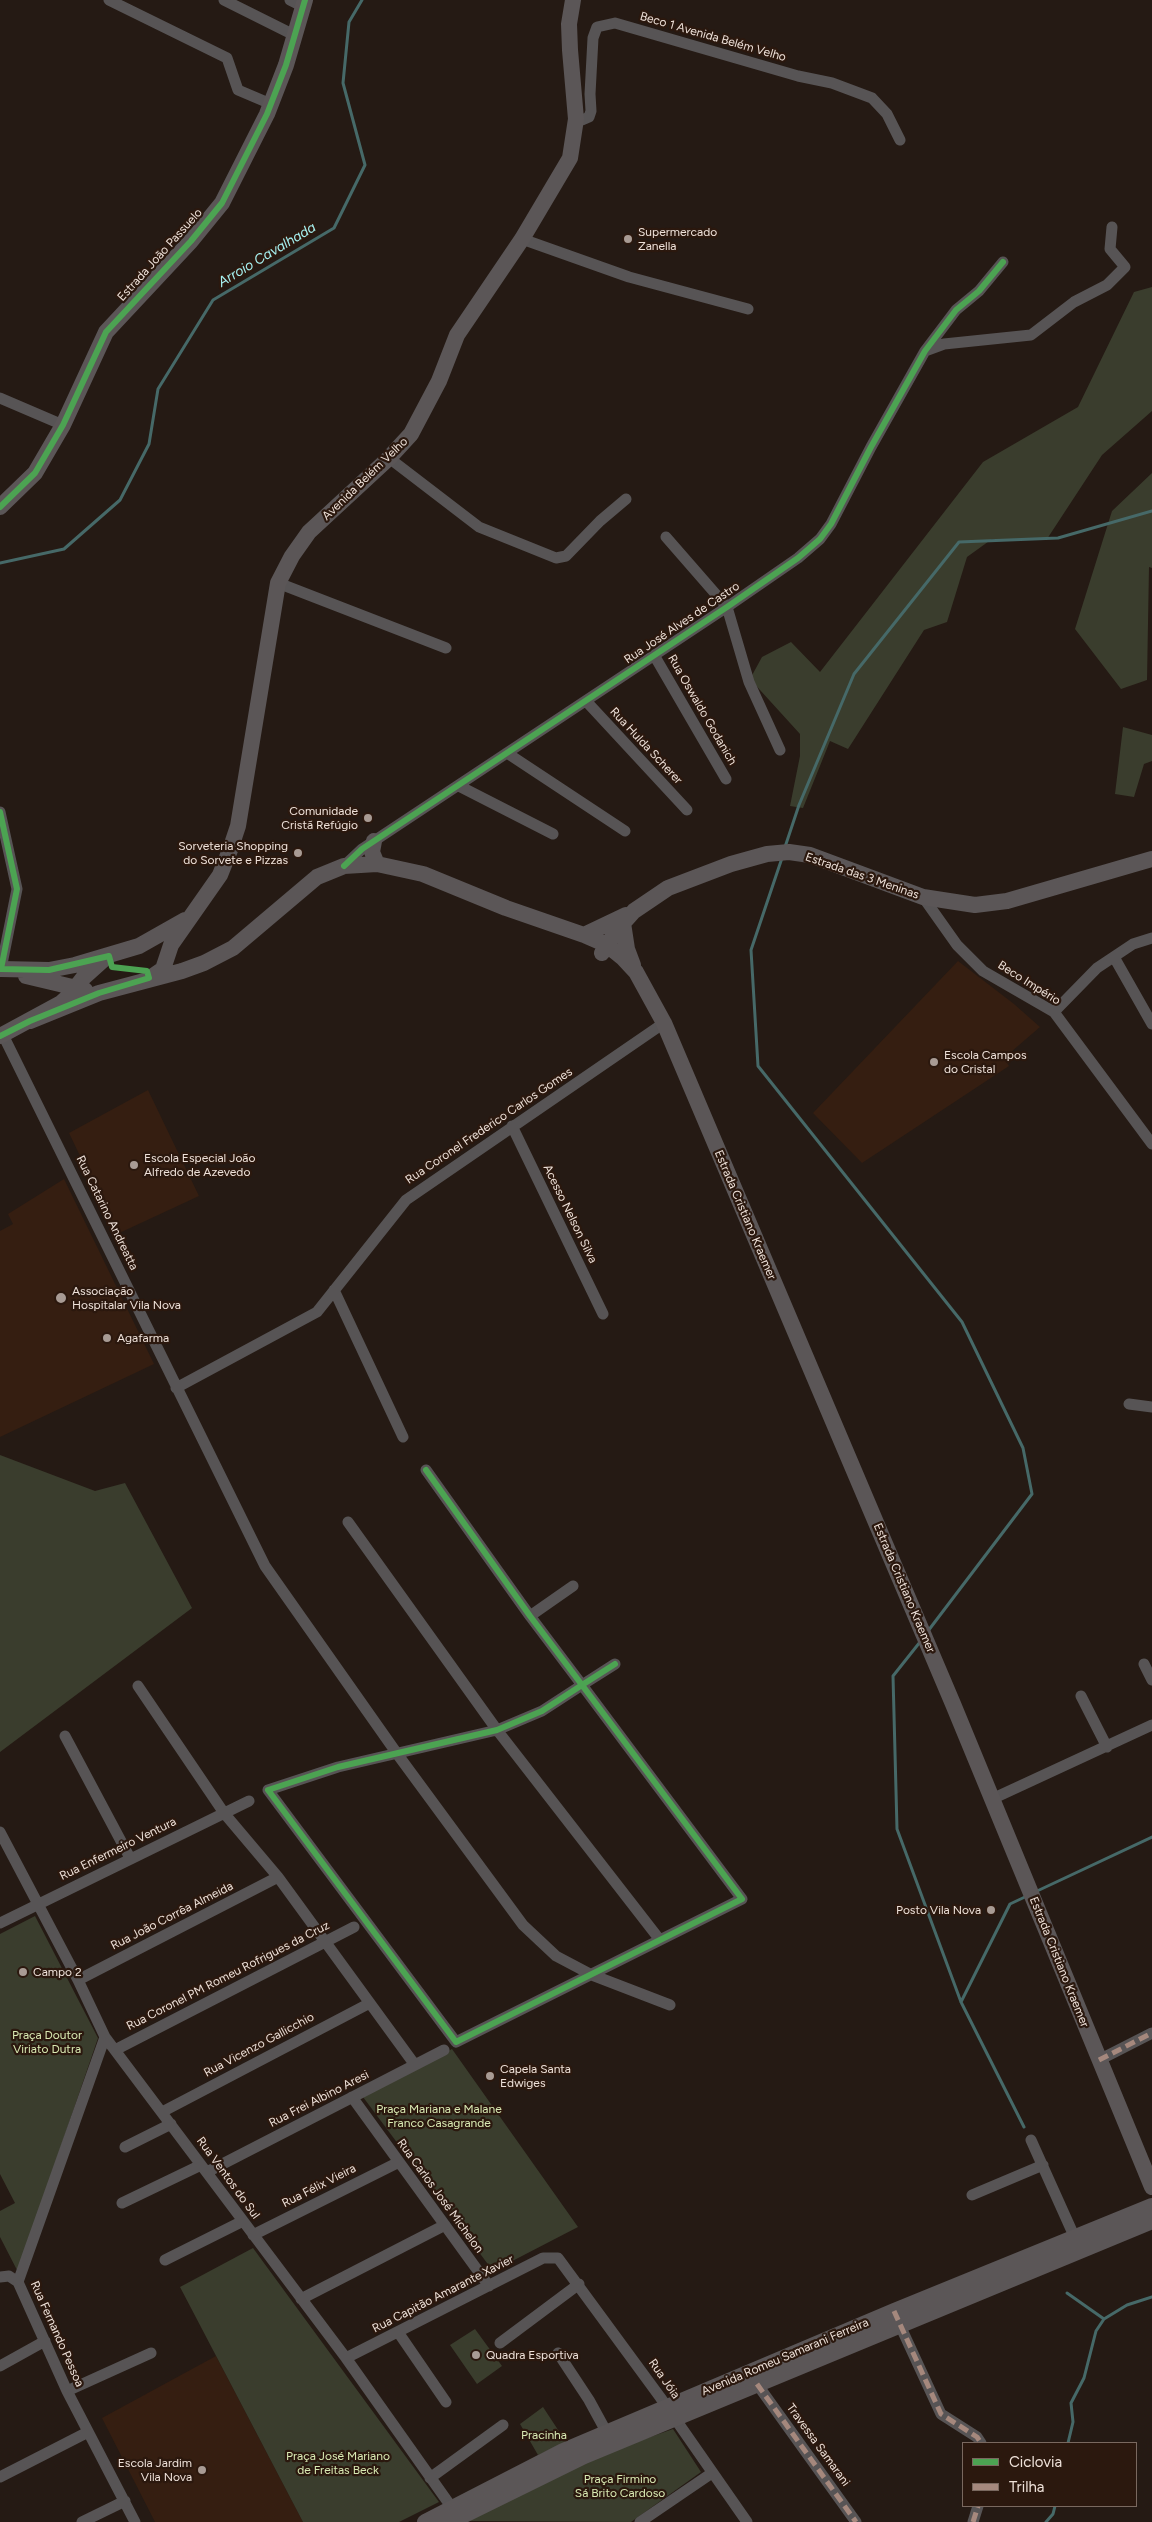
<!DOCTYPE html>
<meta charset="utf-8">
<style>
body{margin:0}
#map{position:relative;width:1152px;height:2522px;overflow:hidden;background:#251a14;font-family:Figtree,sans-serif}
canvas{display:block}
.legend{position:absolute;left:962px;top:2442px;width:175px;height:65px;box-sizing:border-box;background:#2b180e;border:1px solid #79685f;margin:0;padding:6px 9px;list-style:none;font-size:15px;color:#eee1d9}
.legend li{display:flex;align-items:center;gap:10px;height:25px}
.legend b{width:25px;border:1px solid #79685f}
</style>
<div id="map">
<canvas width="1152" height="2522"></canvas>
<ul class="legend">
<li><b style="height:6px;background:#4ca352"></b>Ciclovia</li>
<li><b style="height:6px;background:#a5887d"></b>Trilha</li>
</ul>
</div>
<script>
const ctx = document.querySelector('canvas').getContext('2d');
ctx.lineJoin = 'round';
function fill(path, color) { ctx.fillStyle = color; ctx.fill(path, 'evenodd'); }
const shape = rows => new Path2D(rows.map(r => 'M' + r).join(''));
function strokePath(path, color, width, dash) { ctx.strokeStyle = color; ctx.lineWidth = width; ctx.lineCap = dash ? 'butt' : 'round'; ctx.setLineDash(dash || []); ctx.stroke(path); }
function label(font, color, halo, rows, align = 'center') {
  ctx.font = font + ' Figtree,sans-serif'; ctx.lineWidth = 4.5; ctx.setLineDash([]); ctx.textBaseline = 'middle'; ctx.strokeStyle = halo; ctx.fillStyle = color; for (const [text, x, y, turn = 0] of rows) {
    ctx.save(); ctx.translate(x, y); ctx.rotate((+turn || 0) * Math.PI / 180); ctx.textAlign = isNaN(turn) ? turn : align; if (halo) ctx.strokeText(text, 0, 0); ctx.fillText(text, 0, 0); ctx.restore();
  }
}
fill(shape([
 [958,961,1014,1004,1040,1027,1004,1058,1009,1066,862,1163,813,1113],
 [148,1090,199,1196,115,1235,106,1218,108,1214,69,1133],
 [64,1179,154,1364,0,1437,0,1231,13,1224,8,1214],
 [216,2356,303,2522,155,2522,102,2418]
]), '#351e11');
fill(shape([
 [1152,287,1152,411,1102,455,1047,539,992,539,967,557,947,622,924,630,848,749,830,741,803,808,790,806,800,756,800,734,750,679,762,657,791,642,820,672,983,462,1078,407,1134,292],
 [1152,473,1152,568,1149,567,1147,680,1121,689,1075,629,1112,511],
 [1123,727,1152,735,1152,761,1144,764,1134,797,1115,794],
 [0,1455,95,1491,125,1483,192,1608,0,1752],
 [35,1916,98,2038,18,2272,0,2237,0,2211,15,2203,0,2174,0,1934],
 [452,2049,578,2227,493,2271,363,2097],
 [253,2248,439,2502,399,2522,303,2522,180,2287],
 [475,2329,502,2366,477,2384,450,2345],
 [543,2407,566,2442,538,2455,520,2424],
 [673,2429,701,2472,631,2522,468,2521,602,2454]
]), '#3a3d2d');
strokePath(shape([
 [0,563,64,549,120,500,149,444,158,389,213,300,334,228,365,165,343,83,349,22,362,0],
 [785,847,799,805,854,674,959,542,1058,538,1152,511],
 [782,858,751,950,758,1066,962,1322,1023,1448,1032,1494,928,1631],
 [920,1642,893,1676,897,1829,961,2002,1024,2127],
 [1035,1892,1152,1837],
 [961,2002,1010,1904,1027,1896],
 [1067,2293,1104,2319],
 [1068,2443,1073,2422,1071,2403,1084,2378,1096,2331,1104,2319,1127,2305,1152,2297],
 [1046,2522,1053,2514,1055,2506]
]), '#466968', 3);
strokePath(shape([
 [109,0,227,58,238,90,271,104],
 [224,0,294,35],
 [290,0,302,6],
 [576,119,582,120,589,117,591,111,590,94,593,38,597,27,615,23,798,76,832,83,872,98,887,114,900,140],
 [522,239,629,277,748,309],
 [925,351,944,344,1031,335,1074,302,1107,285,1125,267,1110,249,1112,227],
 [0,398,63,425],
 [389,458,479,527,556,558,566,556,600,521,626,499],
 [666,537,727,607,749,682,780,750],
 [278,583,446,648],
 [654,655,726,779],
 [586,701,687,810],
 [507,753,625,831],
 [459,786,553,834],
 [0,812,17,889,1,969],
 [344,866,362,849,727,607,798,558,820,539,831,524,871,447,925,351,956,310,979,291,1003,262],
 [923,897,957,945,983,971,1054,1012,1152,1144],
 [1114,957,1152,1024],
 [1054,1012,1097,968,1133,944,1152,938],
 [3,1035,265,1566,398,1755,523,1925,556,1956,592,1975,670,2005],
 [512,1126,603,1314],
 [334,1290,403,1437],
 [176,1388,317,1312,406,1200,664,1023],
 [1129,1404,1152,1407],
 [426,1470,530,1616,582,1685,742,1899,456,2042,268,1790,338,1767,497,1730,542,1711,582,1685,615,1664],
 [348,1522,497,1730,660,1940],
 [530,1616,573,1586],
 [1144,1664,1152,1680],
 [138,1686,224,1813,278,1877,415,2065],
 [1081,1696,1107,1747],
 [65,1736,130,1858],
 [992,1799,1152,1725],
 [0,1832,78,1980,105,2037,346,2358,455,2512],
 [0,1923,249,1801],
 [78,1980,278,1877],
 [115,2050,354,1927],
 [1099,2060,1152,2033],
 [352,2097,489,2286],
 [162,2112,370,2003],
 [1031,2140,1075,2238],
 [125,2147,171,2124],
 [207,2172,444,2050],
 [972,2195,1043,2165],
 [122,2203,201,2165],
 [253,2235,399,2162],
 [165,2260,243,2221],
 [0,2277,9,2276,18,2282,67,2391,135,2522],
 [18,2282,105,2037],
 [301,2299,445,2225],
 [898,2321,941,2414,977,2437,981,2443],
 [398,2332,446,2402],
 [500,2343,579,2284],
 [558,2353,589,2400,607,2433],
 [346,2358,543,2258,558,2258,660,2397,747,2522],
 [0,2366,45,2341],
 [757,2384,856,2522],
 [67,2391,151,2353],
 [0,2477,88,2432],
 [430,2478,503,2425],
 [82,2522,125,2501],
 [640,2522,712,2473],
 [973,2522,978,2506]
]), '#575455', 11);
strokePath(shape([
 [0,507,35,473,63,425,106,332,191,241,222,203,267,114,286,65,305,0],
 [374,841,372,852,377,864],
 [623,923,627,949,633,965],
 [584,935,626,915],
 [602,953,617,930,634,911,668,888,731,864,767,854,789,852,810,855,923,897,975,905,1007,901,1152,859],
 [1,969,49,970,75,965,139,946,185,920],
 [26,976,85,990],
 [150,978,163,969,171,945,220,875,230,850,238,826,278,583,292,556,309,532,389,458,411,434,439,381,457,335,522,239,570,158,576,119,570,50,569,24,573,0],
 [30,1021,99,993,182,971,204,963,233,948,317,877,344,866,377,864,423,874,506,908,584,935,607,945,623,958,636,972,664,1023,953,1704,1152,2187],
 [0,1036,61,1003,70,995,83,978,103,960],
 [425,2522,563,2451,894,2311,1152,2206],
 [450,2522,584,2456,1152,2221]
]), '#5b5657', 16);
strokePath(shape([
 [1099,2060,1152,2033],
 [894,2311,941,2414,977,2437,981,2443],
 [757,2384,856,2522],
 [973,2522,978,2506]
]), '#a5887d', 5, [10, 5]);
strokePath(shape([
 [0,507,35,473,63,425,106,332,191,241,222,203,267,114,286,65,305,0],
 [0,812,17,889,1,969],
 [344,866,362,849,727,607,798,558,820,539,831,524,871,447,925,351,956,310,979,291,1003,262],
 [0,969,49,970,109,956,112,967,147,971,149,978,99,993,30,1021,0,1036],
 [426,1470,530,1616,582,1685,742,1899,456,2042,268,1790,338,1767,497,1730,542,1711,582,1685,615,1664]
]), '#4ca352', 6);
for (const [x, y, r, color] of [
 [628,239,5,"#a89b94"],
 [368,818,5,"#a89b94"],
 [298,853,5,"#a89b94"],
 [934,1062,5,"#a89b94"],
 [134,1165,5,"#a89b94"],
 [61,1298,6,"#a89b94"],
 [107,1338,5,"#a89b94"],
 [991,1910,5,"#a89b94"],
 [23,1972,5,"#a89b94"],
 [490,2076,5,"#a89b94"],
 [476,2355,5,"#a89b94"],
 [202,2470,5,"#a89b94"]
]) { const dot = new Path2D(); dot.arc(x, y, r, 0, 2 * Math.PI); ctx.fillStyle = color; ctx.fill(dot); strokePath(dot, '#2b180e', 2); }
label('12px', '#eee1d9', '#2b180e', [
 ["Beco 1 Avenida Belém Velho",713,37,16],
 ["Estrada João Passuelo",160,255,-48],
 ["Avenida Belém Velho",365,479,-44],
 ["Rua José Alves de Castro",682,623,-34],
 ["Rua Oswaldo Godanich",702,710,60],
 ["Rua Hulda Scherer",646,746,47],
 ["Estrada das 3 Meninas",862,876,19],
 ["Beco Império",1029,983,32],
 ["Rua Coronel Frederico Carlos Gomes",489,1126,-34],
 ["Rua Catarino Andreatta",107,1213,64],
 ["Acesso Nelson Silva",570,1214,64],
 ["Estrada Cristiano Kraemer",745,1215,67],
 ["Estrada Cristiano Kraemer",904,1588,67],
 ["Rua Enfermeiro Ventura",118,1849,-26],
 ["Rua João Corrêa Almeida",172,1916,-27],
 ["Estrada Cristiano Kraemer",1059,1962,68],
 ["Rua Coronel PM Romeu Rofrigues da Cruz",228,1976,-27],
 ["Rua Vicenzo Gallicchio",259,2045,-28],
 ["Rua Frei Albino Aresi",319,2099,-27],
 ["Rua Ventos do Sul",228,2178,54],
 ["Rua Félix Vieira",319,2186,-27],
 ["Rua Carlos José Michelon",440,2196,54],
 ["Rua Capitão Amarante Xavier",443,2294,-27],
 ["Rua Fernando Pessoa",57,2334,66],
 ["Avenida Romeu Samarani Ferreira",785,2357,-23],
 ["Rua Jóia",664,2379,55],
 ["Travessa Samarani",818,2445,54]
]);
label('12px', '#eee1d9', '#2b180e', [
 ["Supermercado",638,232],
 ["Zanella",638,246],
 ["Comunidade",358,811,"right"],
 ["Cristã Refúgio",358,825,"right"],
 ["Sorveteria Shopping",288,846,"right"],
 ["do Sorvete e Pizzas",288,860,"right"],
 ["Escola Campos",944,1055],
 ["do Cristal",944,1069],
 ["Escola Especial João",144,1158],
 ["Alfredo de Azevedo",144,1172],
 ["Associação",72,1291],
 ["Hospitalar Vila Nova",72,1305],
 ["Agafarma",117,1338],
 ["Posto Vila Nova",981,1910,"right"],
 ["Campo 2",33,1972],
 ["Capela Santa",500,2069],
 ["Edwiges",500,2083],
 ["Quadra Esportiva",486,2355],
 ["Escola Jardim",192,2463,"right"],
 ["Vila Nova",192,2477,"right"]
], 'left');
label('12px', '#d9eab3', '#2b180e', [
 ["Praça Doutor",47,2035],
 ["Viriato Dutra",47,2049],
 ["Praça Mariana e Malane",439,2109],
 ["Franco Casagrande",439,2123],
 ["Pracinha",544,2435],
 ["Praça José Mariano",338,2456],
 ["de Freitas Beck",338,2470],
 ["Praça Firmino",620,2479],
 ["Sá Brito Cardoso",620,2493]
]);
label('italic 14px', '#a6f1f1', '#2b180e', [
 ["Arroio Cavalhada",267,255,-31]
]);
</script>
